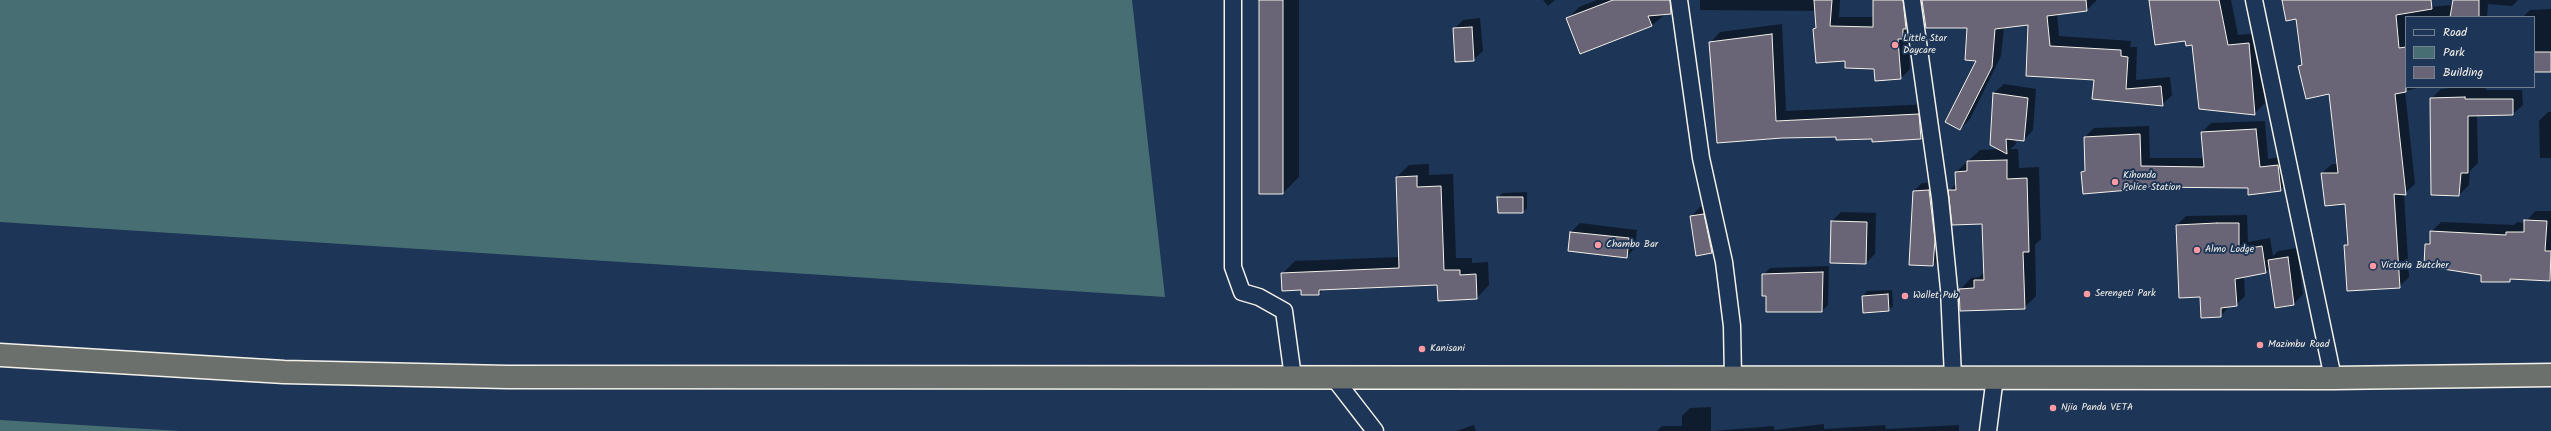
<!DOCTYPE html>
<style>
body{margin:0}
#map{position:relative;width:2551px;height:431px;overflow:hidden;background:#1d3557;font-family:Kalam,sans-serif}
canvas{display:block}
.legend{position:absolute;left:2405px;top:16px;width:130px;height:72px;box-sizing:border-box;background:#1d3557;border:1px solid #738091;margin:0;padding:5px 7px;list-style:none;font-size:12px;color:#f4f1e8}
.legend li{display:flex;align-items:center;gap:8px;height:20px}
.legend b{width:20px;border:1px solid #738091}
</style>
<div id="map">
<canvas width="2551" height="431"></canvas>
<ul class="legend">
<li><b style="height:5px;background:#1d3557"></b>Road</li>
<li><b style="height:11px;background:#476f73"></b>Park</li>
<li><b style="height:11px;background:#696476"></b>Building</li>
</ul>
</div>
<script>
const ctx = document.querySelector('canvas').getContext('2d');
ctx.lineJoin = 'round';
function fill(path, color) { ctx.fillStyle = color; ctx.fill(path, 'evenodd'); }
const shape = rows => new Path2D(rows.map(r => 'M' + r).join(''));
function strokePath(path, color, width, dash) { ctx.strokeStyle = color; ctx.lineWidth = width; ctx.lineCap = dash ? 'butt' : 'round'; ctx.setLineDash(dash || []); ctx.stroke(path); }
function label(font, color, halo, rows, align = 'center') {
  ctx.font = font + ' Kalam,sans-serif'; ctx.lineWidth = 4; ctx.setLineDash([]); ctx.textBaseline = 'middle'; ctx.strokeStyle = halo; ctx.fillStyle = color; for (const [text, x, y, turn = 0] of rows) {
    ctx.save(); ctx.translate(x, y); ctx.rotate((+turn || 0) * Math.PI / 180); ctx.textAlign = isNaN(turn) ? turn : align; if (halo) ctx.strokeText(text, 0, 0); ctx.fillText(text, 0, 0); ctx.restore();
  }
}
fill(shape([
 [0,0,1132,0,1165,297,0,222],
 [0,420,179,431,0,431]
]), '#476f73');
fill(shape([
 [1260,0,1299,0,1299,177,1283,193],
 [1543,0,1555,0,1548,6],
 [1597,0,1680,0,1680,2,1651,26,1568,18,1579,7],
 [1700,0,1840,0,1839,17,1874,17,1883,2,1913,2,1912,29,1908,33,1910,69,1901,78,1846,60,1814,29,1817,26,1816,11,1700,10],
 [1923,0,2097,0,2088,9,2057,13,2059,36,2131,41,2130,47,2137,47,2136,80,2170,77,2172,95,2162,105,2095,79,2027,75,2029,24,2004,27,2001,56,1970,119,1960,129,1978,60,1968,27],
 [2151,0,2231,0,2238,35,2259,33,2265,103,2254,114],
 [2283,0,2417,0,2418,8,2453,5,2454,0,2518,0,2512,6,2488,4,2487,17,2406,17,2406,87,2422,87,2405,91,2415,184,2404,194,2409,277,2399,287,2345,246,2349,242,2346,203,2322,173,2332,164,2338,164,2330,93,2299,66,2303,63,2297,18],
 [2551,9,2551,71,2534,71,2534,17,2523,17,2530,10],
 [1480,18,1483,51,1473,60,1454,29,1463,20],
 [1782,24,1786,111,1929,104,1932,127,1921,138,1873,141,1873,138,1837,136,1782,137,1710,43,1720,32],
 [2004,84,2036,89,2033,130,2024,140,2015,139,2016,144,2010,149,2018,149,2019,168,2039,167,2041,239,2035,245,2036,296,2024,308,1960,290,1971,278,1979,277,1985,271,1983,223,1950,190,1957,183,1956,172,1980,150,2000,149,1994,93],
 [2461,87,2486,87,2486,90,2522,90,2523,105,2513,114,2477,115,2478,163,2470,171,2469,185,2459,195,2432,194,2431,99,2441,89],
 [2548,112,2551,112,2551,158,2540,158,2539,121],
 [2265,121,2268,159,2287,156,2290,181,2280,190,2249,187,2143,186,2141,188,2082,172,2086,168,2085,137,2094,128,2149,126,2150,158,2204,158,2202,132,2211,123],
 [1429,164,1429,175,1453,174,1456,258,1472,258,1472,263,1488,262,1489,285,1477,298,1439,300,1438,284,1324,289,1319,294,1302,289,1282,274,1295,261,1400,257,1397,177,1409,165],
 [1922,183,1937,183,1941,257,1933,265,1914,191],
 [1527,192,1527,208,1523,212,1498,197,1503,193],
 [1713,206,1721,243,1712,253,1691,217,1700,207],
 [2535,211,2551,211,2551,280,2513,278,2509,281,2482,274,2426,245,2431,239,2431,232,2441,222,2514,225,2517,222,2525,223],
 [1841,212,1876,213,1875,254,1866,263,1832,221],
 [2247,215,2248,242,2270,238,2273,256,2278,251,2297,248,2303,294,2294,304,2270,268,2266,272,2244,276,2245,296,2236,305,2229,306,2221,316,2201,296,2177,225,2186,216],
 [1580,223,1637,230,1635,248,1626,257,1571,232],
 [1829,266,1828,305,1822,311,1767,311,1763,275,1770,268],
 [1892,290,1893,306,1888,310,1863,296,1867,291],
 [1711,407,1711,431,1657,431,1662,426,1682,426,1682,416,1690,408],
 [1824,424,1824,429,1885,425,1886,429,1959,425,1959,431,1713,431,1774,426,1774,430],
 [1474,425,1476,431,1456,431]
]), '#0007');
const building = shape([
 [1259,0,1283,0,1283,194,1259,194,1259,0],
 [1613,0,1670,0,1671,14,1648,16,1652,26,1580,54,1566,18,1613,0],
 [1814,0,1832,0,1830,26,1873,27,1873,0,1903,0,1906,29,1903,29,1903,39,1898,39,1901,79,1875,81,1874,69,1845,68,1845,61,1816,63,1813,29,1816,28,1814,0],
 [1922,0,2086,0,2087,11,2047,16,2050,46,2121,50,2121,56,2128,57,2126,89,2161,86,2163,106,2092,99,2094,80,2026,76,2028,25,1995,29,1992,67,1960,130,1945,122,1976,61,1965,60,1967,28,1926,28,1922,0],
 [2149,0,2219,0,2228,45,2249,43,2255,115,2199,109,2192,45,2186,46,2185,41,2155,45,2149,0],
 [2282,0,2431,0,2432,9,2396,15,2399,48,2406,47,2406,92,2395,94,2406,195,2394,194,2400,288,2347,291,2344,245,2348,245,2345,204,2325,206,2321,173,2338,173,2329,94,2306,99,2298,66,2302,65,2296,19,2286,21,2282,0],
 [2453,0,2479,0,2479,17,2450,17,2453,0],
 [1472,27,1474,61,1455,62,1453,28,1472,27],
 [1772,34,1776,121,1919,114,1921,139,1872,142,1872,139,1836,140,1836,137,1782,138,1717,143,1709,42,1772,34],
 [2534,52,2551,52,2551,72,2534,72,2534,52],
 [1993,93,2028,98,2024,141,2006,139,2007,154,1990,145,1993,93],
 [2465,97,2465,99,2513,99,2513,115,2468,116,2468,173,2461,173,2459,196,2431,195,2430,98,2465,97],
 [2256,129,2260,167,2278,165,2281,191,2248,195,2248,188,2141,187,2141,189,2083,194,2081,172,2085,171,2084,137,2140,134,2141,166,2204,167,2201,132,2256,129],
 [2007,160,2007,179,2027,178,2029,252,2023,252,2025,309,1960,311,1959,289,1974,288,1974,280,1984,280,1982,224,1952,225,1948,190,1956,190,1955,172,1967,171,1967,161,2007,160],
 [1417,176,1417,187,1441,186,1444,270,1460,270,1460,275,1476,274,1477,299,1438,301,1437,285,1319,290,1319,295,1301,295,1301,290,1282,291,1281,273,1399,268,1396,177,1417,176],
 [1929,190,1935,240,1933,266,1909,265,1913,191,1929,190],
 [1497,197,1523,197,1523,213,1498,213,1497,197],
 [1704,214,1712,253,1696,256,1690,216,1704,214],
 [2524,220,2547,221,2545,251,2551,251,2550,281,2510,279,2510,282,2481,282,2481,275,2424,266,2425,244,2430,244,2430,231,2506,235,2506,232,2524,232,2524,220],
 [1831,221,1867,222,1866,264,1830,263,1831,221],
 [2217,223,2239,223,2239,250,2262,246,2266,273,2235,279,2237,306,2221,308,2221,317,2201,318,2200,297,2179,298,2176,225,2217,223],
 [1570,232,1629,238,1627,258,1568,251,1570,232],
 [2288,257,2294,305,2275,308,2268,260,2288,257],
 [1823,272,1822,312,1766,312,1766,296,1762,296,1762,274,1823,272],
 [1888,294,1889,311,1863,313,1862,296,1888,294]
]);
fill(building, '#696476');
strokePath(building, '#f4f1e8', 1);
const minor = shape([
 [1233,0,1233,267,1242,292,1259,297,1284,311,1293,377],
 [1679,0,1701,158,1724,262,1732,326,1733,377],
 [1912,0,1940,198,1949,289,1953,377],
 [2254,0,2333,378],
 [1334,378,1375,431],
 [1988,431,1995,377]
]);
const trunk = shape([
 [0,355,284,372,507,377,2333,378,2551,375]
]);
strokePath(minor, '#f4f1e8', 19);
strokePath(trunk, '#f4f1e8', 25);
strokePath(minor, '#1d3557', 16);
strokePath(trunk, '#6c706d', 22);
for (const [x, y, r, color] of [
 [1895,45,4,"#ff9aa2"],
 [2115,182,4,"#ff9aa2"],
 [1598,245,4,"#ff9aa2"],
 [2197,250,4,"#ff9aa2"],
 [2373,266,4,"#ff9aa2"],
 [2087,294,4,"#ff9aa2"],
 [1905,296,4,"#ff9aa2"],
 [2260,345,4,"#ff9aa2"],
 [1422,349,4,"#ff9aa2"],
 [2053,408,4,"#ff9aa2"]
]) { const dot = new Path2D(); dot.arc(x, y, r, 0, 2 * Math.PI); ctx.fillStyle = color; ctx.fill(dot); strokePath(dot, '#1d3557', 1.5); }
label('10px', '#f4f1e8', '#1d3557', [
 ["Little Star",1903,39],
 ["Daycare",1903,51],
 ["Kihonda",2123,176],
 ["Police Station",2123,188],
 ["Chambo Bar",1606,245],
 ["Almo Lodge",2205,250],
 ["Victoria Butcher",2381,266],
 ["Serengeti Park",2095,294],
 ["Wallet Pub",1913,296],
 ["Mazimbu Road",2268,345],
 ["Kanisani",1430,349],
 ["Njia Panda VETA",2061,408]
], 'left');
</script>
